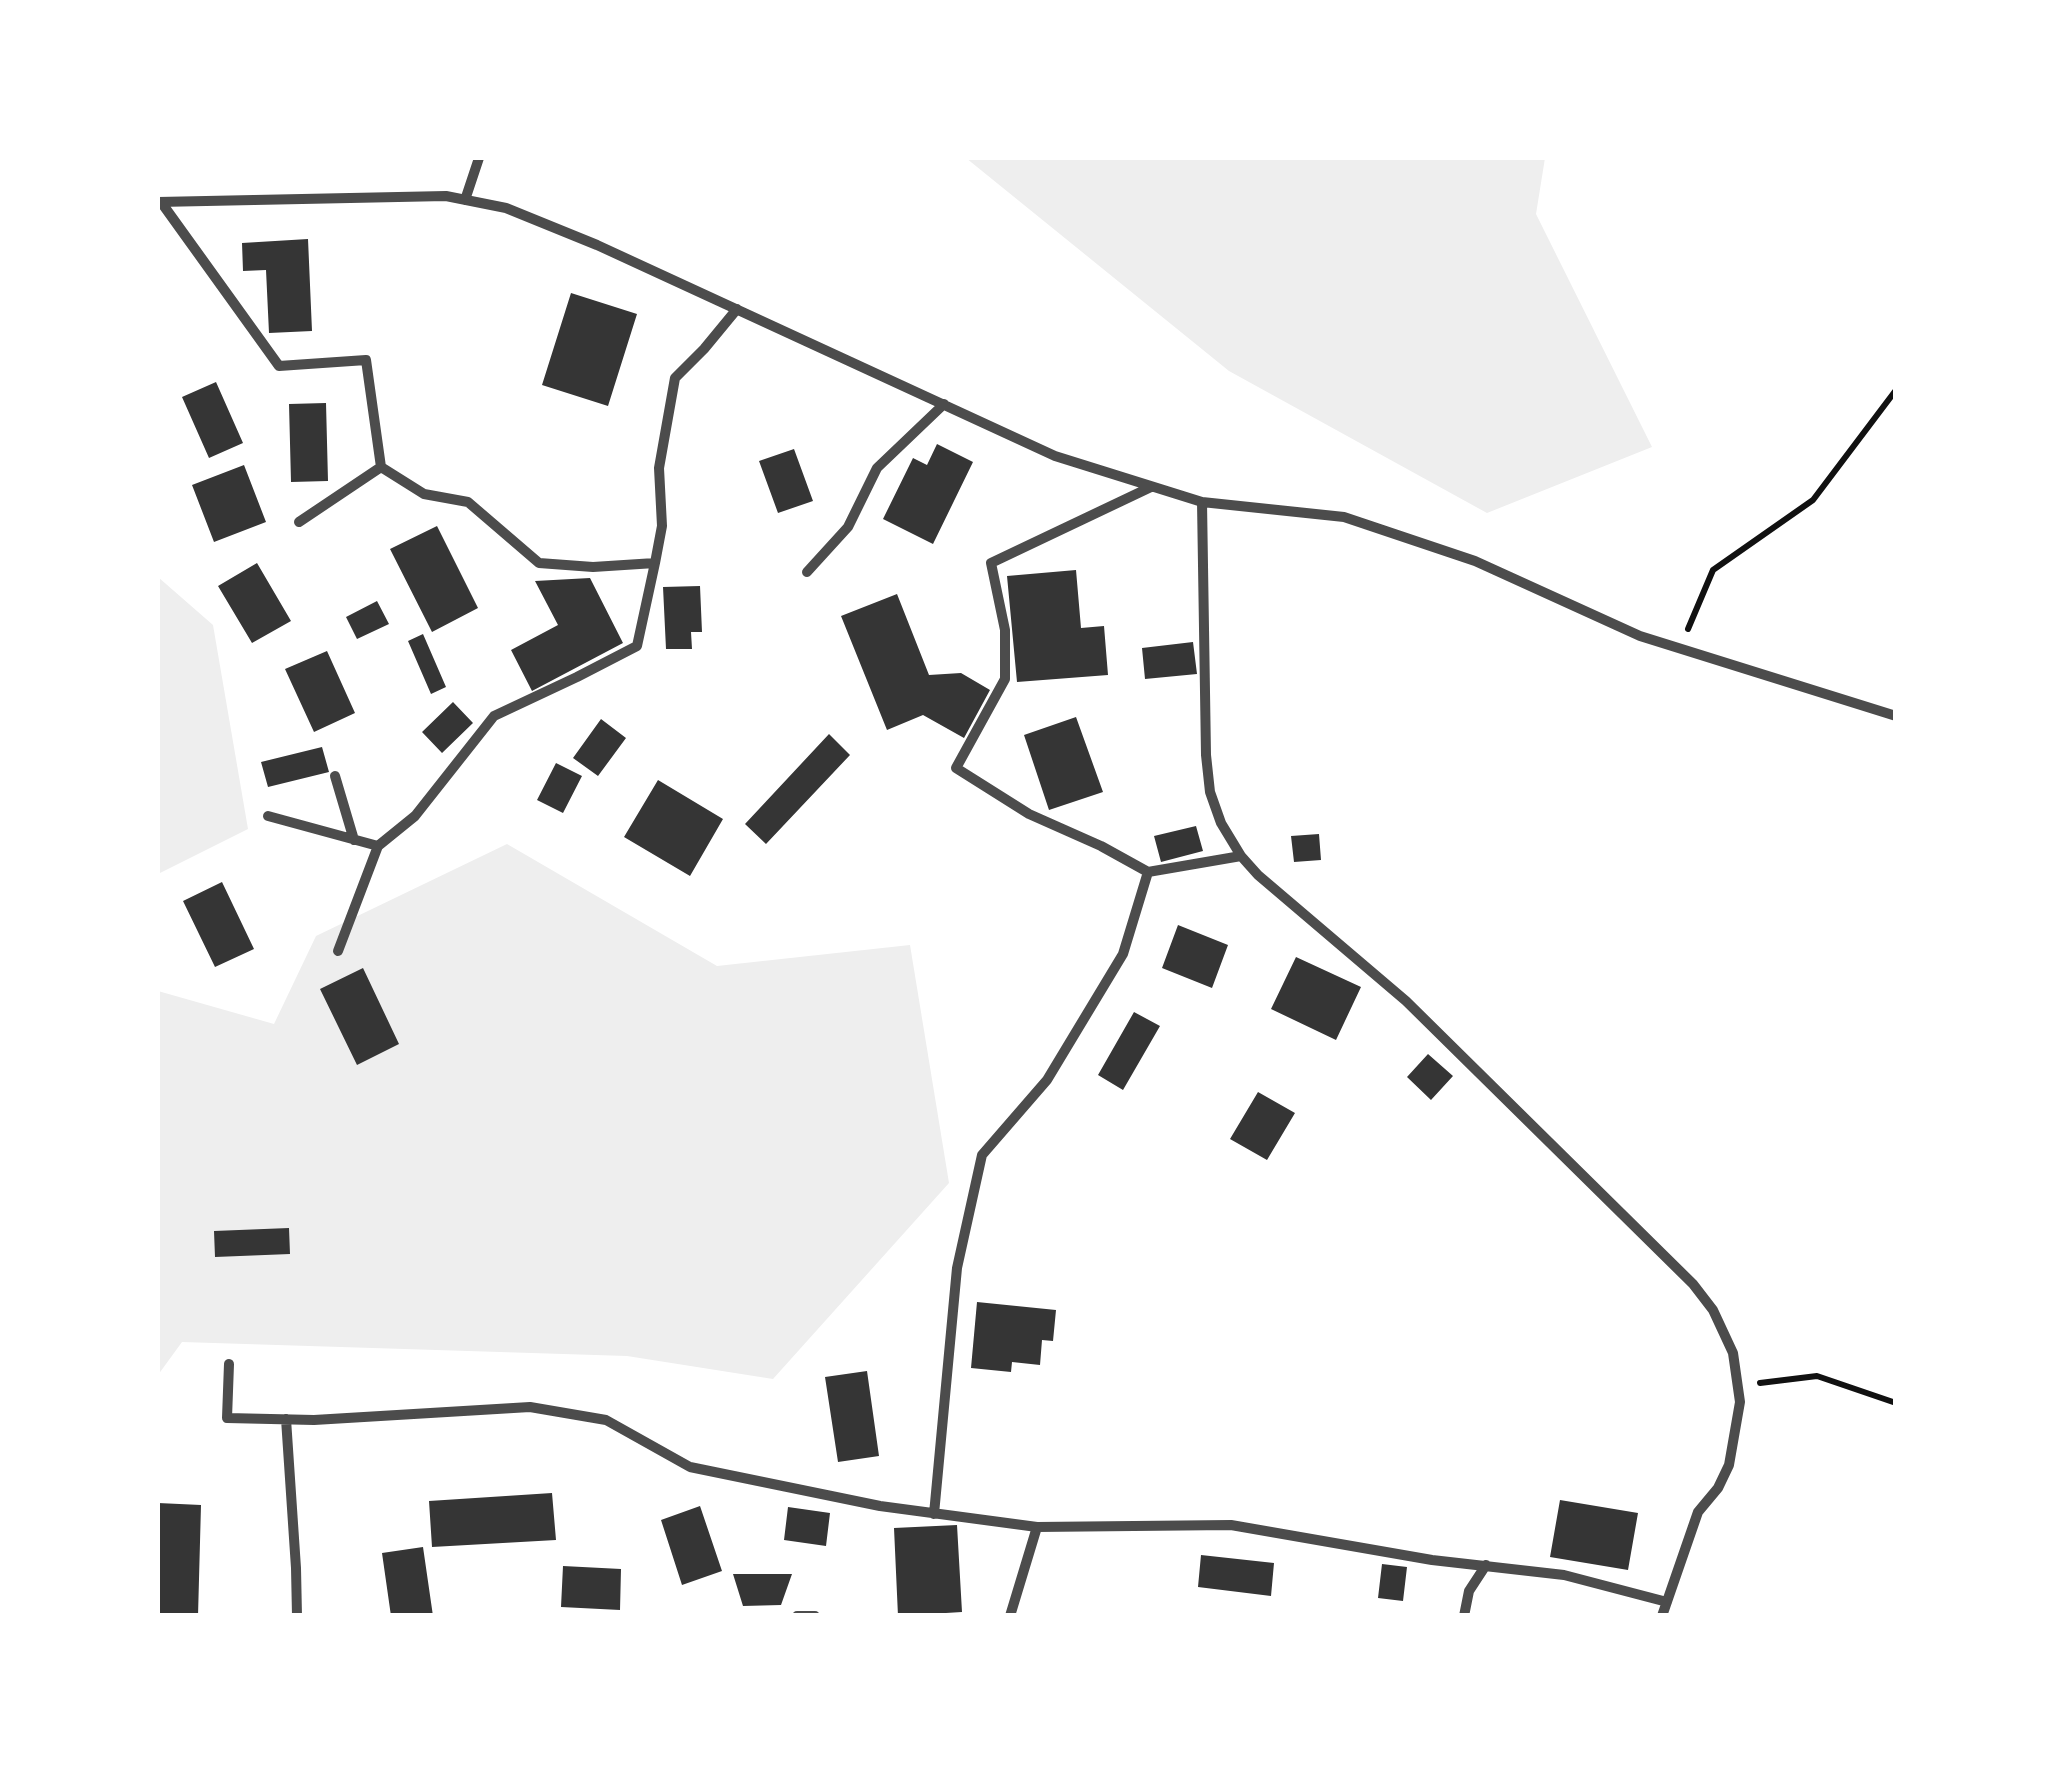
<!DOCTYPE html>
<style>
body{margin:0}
#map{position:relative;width:2053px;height:1773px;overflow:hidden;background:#fff;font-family:"Nunito Sans",sans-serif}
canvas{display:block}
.frame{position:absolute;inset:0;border:160px solid #fff;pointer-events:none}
</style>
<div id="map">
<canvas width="2053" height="1773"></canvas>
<div class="frame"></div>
</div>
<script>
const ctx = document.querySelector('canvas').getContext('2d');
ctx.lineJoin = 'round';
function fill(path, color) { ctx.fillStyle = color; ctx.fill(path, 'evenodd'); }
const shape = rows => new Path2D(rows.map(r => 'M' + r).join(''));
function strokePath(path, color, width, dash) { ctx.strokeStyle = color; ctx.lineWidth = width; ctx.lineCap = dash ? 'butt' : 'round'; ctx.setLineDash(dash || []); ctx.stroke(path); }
fill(shape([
 [966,158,1545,158,1536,214,1652,447,1487,513,1229,371],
 [158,577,213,625,248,829,158,874],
 [507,844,717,966,910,945,949,1183,773,1379,627,1356,182,1342,158,1375,158,991,274,1024,316,936]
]), '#eee');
fill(shape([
 [308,239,312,331,269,333,266,270,243,271,242,243],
 [571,293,637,314,608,406,542,385],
 [216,382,243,443,209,458,182,397],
 [326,403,328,481,291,482,289,404],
 [937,444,973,462,933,544,883,519,913,458,927,465],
 [794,449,813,501,778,513,759,461],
 [244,465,266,522,214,542,192,485],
 [437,526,478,608,432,632,390,549],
 [257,563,291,621,252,643,218,586],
 [1076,570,1081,628,1104,626,1108,675,1017,682,1007,576],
 [590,578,623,643,532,691,511,650,558,625,535,581],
 [700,586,702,632,691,632,692,649,666,649,663,587],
 [897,594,929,675,961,673,990,690,964,738,923,715,887,730,841,616],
 [377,601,389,624,357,639,346,617],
 [423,634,446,687,431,694,408,641],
 [1193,642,1197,674,1145,679,1142,648],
 [327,651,355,713,314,732,285,669],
 [453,702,473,723,442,753,422,732],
 [1076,717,1103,792,1049,810,1024,735],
 [601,719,626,738,598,776,573,758],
 [829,734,850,755,766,844,745,824],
 [322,747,329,772,268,787,261,762],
 [556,763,582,776,563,813,537,800],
 [658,780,723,819,690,876,624,837],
 [1196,826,1203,851,1161,862,1154,836],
 [1319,834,1321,860,1294,862,1291,836],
 [222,882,254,949,215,967,183,901],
 [1178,925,1228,945,1212,988,1162,968],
 [1296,957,1361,987,1336,1040,1271,1009],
 [363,968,399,1044,357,1065,320,989],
 [1134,1012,1160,1026,1123,1090,1098,1075],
 [1428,1054,1453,1076,1431,1100,1407,1077],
 [1258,1092,1295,1113,1267,1160,1230,1139],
 [289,1228,290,1254,215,1257,214,1231],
 [977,1302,1056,1310,1053,1341,1042,1340,1040,1365,1012,1362,1011,1372,971,1368],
 [867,1371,879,1456,838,1462,825,1377],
 [552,1493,556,1540,432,1547,429,1501],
 [1560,1500,1638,1513,1628,1570,1550,1557],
 [158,1503,201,1505,198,1616,158,1616],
 [700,1506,722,1571,682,1585,661,1520],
 [788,1507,830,1513,826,1546,784,1540],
 [957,1525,962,1612,898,1616,894,1528],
 [423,1547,433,1616,391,1616,382,1553],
 [1201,1555,1274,1563,1271,1596,1198,1587],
 [1382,1564,1407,1567,1403,1601,1378,1598],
 [563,1566,621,1569,620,1610,561,1607],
 [733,1574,792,1574,781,1605,743,1606]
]), '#353535');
strokePath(shape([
 [1688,629,1713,570,1813,500,1896,390],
 [1760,1383,1817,1376,1896,1403]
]), '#111', 6);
strokePath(shape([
 [465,200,479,158],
 [158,202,446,196,506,208,597,245,1055,456,1202,502,1344,517,1475,561,1640,636,1896,716],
 [161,202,279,366,366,360,381,467,424,494,468,502,539,563,593,567,655,563,662,526,659,468,675,378,704,349,737,309],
 [1202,502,1206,755,1210,792,1221,823,1241,856,1258,875,1406,1001,1693,1284,1713,1310,1733,1353,1740,1402,1729,1465,1718,1488,1698,1512,1662,1616],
 [299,522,381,467],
 [807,572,848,527,877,468,944,404],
 [335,776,354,840],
 [268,816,378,846,415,816,494,716,577,677,637,646,655,563],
 [1148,872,1101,846,1029,814,956,768,1005,679,1005,630,991,563,1151,487],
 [338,951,378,846],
 [229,1364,227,1418,314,1420,530,1407,606,1420,690,1467,880,1506,1037,1527,1231,1525,1432,1560,1564,1575,1667,1602],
 [286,1419,296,1568,297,1616],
 [934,1514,957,1268,982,1155,1047,1080,1123,954,1148,872,1241,856],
 [797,1616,815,1616],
 [1010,1616,1037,1527],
 [1464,1616,1469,1591,1486,1565]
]), '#4c4c4c', 10);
</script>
